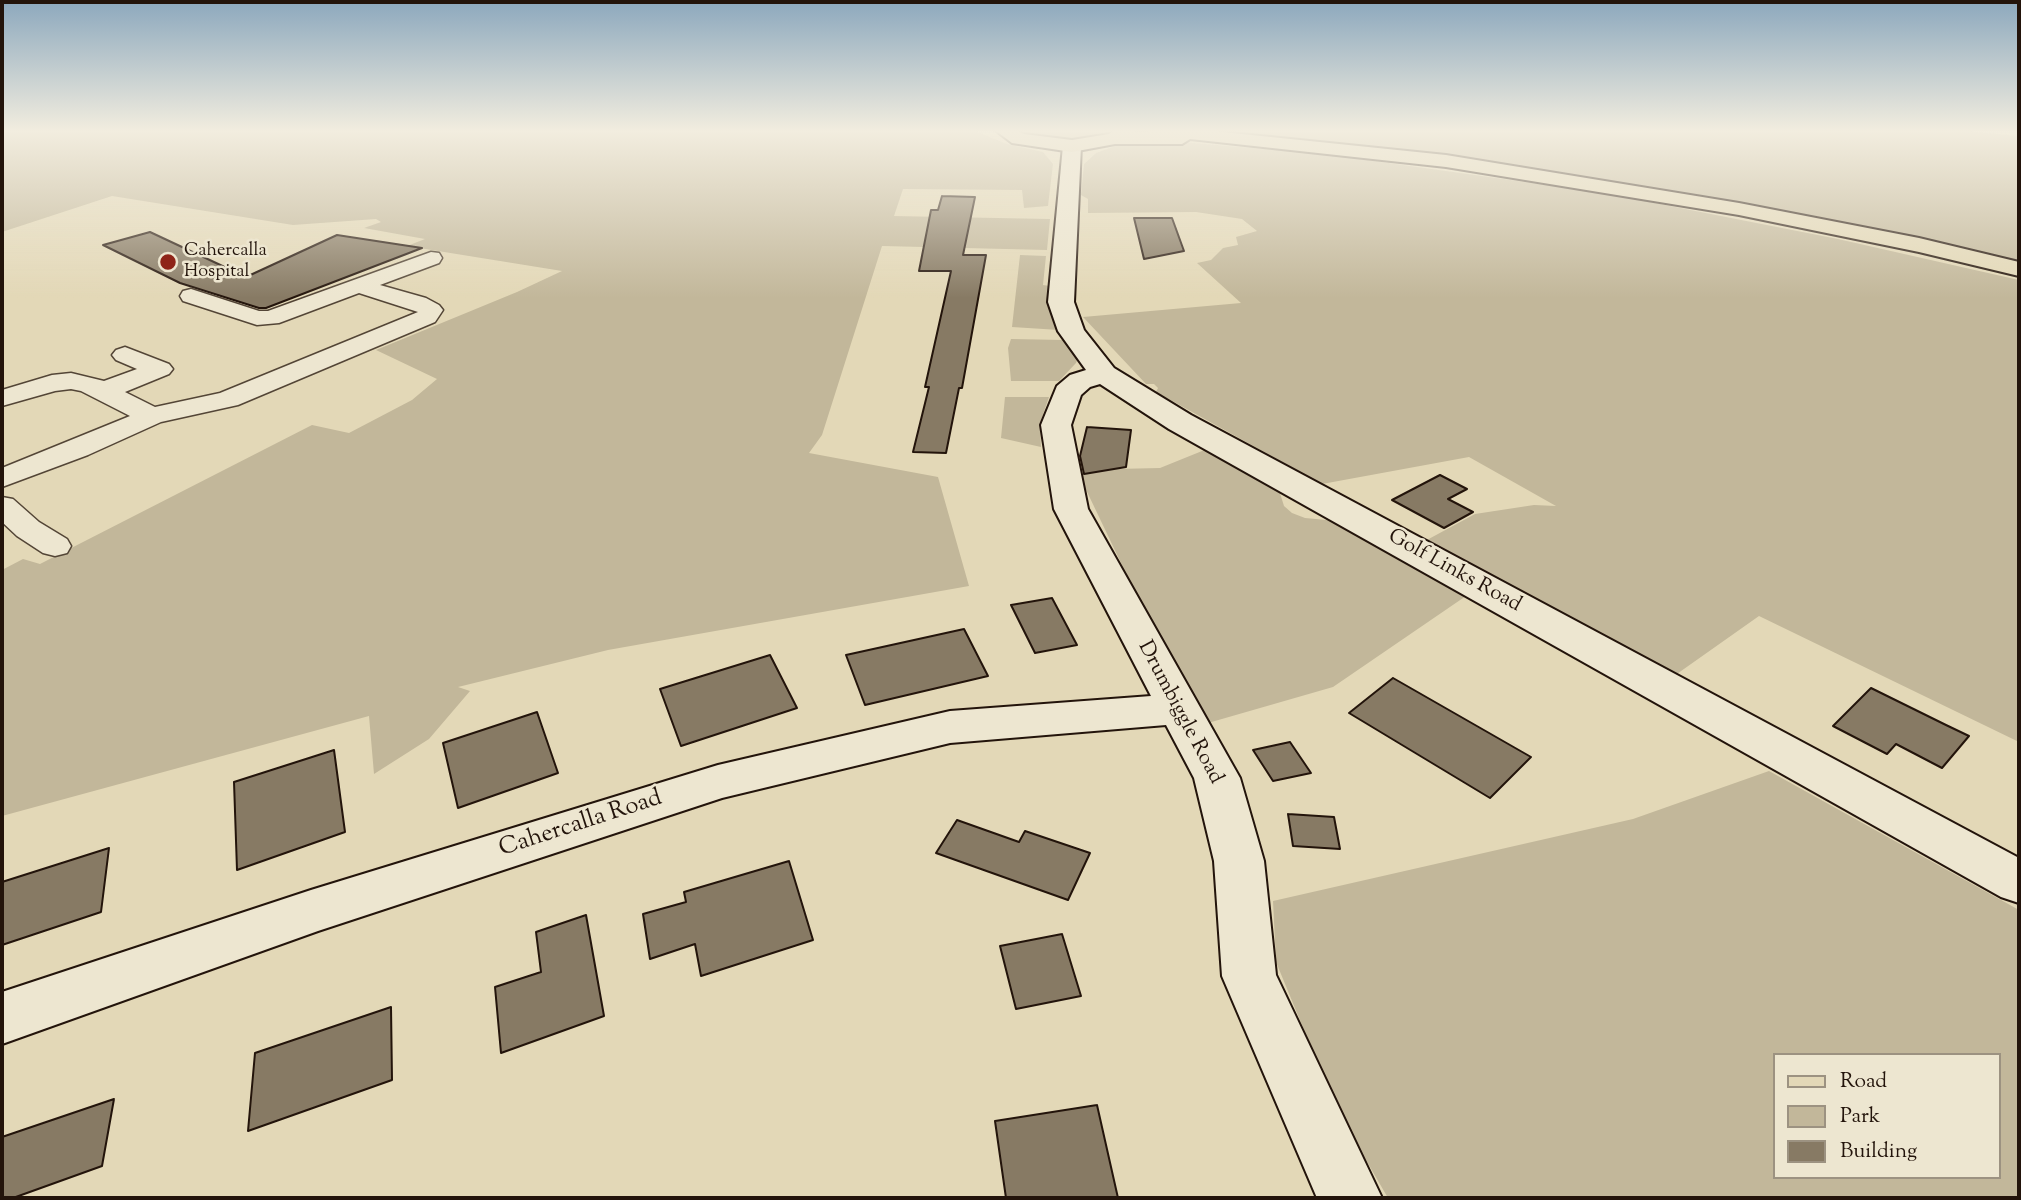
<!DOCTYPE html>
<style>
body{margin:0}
#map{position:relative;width:2021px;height:1200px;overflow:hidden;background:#e3d8b7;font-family:"Sorts Mill Goudy",serif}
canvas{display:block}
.frame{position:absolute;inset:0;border:4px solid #23140b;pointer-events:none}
.legend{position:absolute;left:1773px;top:1053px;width:228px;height:126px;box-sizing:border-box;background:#ede6d0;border:2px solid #9c9281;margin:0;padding:9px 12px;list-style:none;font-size:21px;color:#23140b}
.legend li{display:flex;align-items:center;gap:14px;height:35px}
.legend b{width:35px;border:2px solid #9c9281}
</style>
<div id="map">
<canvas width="2021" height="1200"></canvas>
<div class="frame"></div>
<ul class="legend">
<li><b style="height:9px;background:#e3d8b7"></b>Road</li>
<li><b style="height:19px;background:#c2b79a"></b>Park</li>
<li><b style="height:19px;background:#877a64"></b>Building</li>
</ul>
</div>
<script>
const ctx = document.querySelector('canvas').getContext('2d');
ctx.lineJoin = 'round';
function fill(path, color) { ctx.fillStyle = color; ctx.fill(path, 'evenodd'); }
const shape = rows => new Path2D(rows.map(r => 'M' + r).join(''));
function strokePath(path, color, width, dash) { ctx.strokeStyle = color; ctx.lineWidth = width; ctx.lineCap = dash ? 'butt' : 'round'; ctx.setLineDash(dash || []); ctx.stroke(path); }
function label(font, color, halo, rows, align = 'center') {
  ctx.font = font + ' "Sorts Mill Goudy",serif'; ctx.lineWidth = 5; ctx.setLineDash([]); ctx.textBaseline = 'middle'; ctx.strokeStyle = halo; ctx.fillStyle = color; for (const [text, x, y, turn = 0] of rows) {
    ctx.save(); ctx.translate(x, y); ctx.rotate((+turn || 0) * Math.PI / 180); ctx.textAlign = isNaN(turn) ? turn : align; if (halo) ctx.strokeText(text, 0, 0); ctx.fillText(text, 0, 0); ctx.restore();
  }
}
fill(shape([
 [2,130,973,130,1007,144,1043,152,1053,164,1048,206,1024,208,1022,190,903,189,894,216,1050,219,1047,250,882,246,822,435,809,453,938,477,969,586,608,650,458,687,470,691,429,739,374,774,369,716,2,816,2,570,23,559,40,564,312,425,349,433,412,400,437,379,376,350,517,292,562,271,407,246,425,239,364,228,381,222,376,219,293,225,112,196,2,232],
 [1012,130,1118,130,1116,133,1063,143],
 [1181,130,1953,130,2019,136,2019,263,1752,207],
 [1158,140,1324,154,1604,193,1838,239,2019,280,2019,742,1759,616,1674,676,1425,541,1475,514,1534,505,1556,506,1469,457,1322,484,1156,392,1158,388,1154,384,1146,384,1083,317,1241,303,1197,263,1211,260,1223,248,1238,245,1236,237,1257,231,1242,219,1196,212,1088,213,1088,199,1081,195,1084,164,1096,153,1118,145],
 [1020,255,1046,256,1043,285,1050,286,1049,309,1059,330,1012,327],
 [1011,339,1063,340,1078,358,1076,363,1059,381,1011,381,1008,348],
 [1005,397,1049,397,1040,423,1041,447,1001,438],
 [1207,449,1279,490,1284,506,1292,513,1305,518,1337,521,1466,596,1333,687,1208,723,1132,586,1079,475,1116,469,1160,468],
 [1769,771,2019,910,2019,1198,1388,1198,1337,1110,1276,962,1273,901,1633,819],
 [1774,1055,1998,1055,1998,1177,1774,1177]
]), '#c2b79a');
const building = shape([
 [942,196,975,197,963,255,986,255,962,388,959,388,946,453,913,452,929,387,925,387,951,271,919,271,931,210,938,210,942,196],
 [1134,218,1172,218,1184,251,1144,259,1134,218],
 [150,232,246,277,337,235,422,248,266,308,259,308,180,283,103,245,150,232],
 [1087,427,1131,430,1126,467,1084,474,1080,456,1087,427],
 [1440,475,1467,489,1448,499,1473,512,1444,528,1392,500,1440,475],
 [1052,598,1077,645,1035,653,1011,605,1052,598],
 [964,629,988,676,865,705,846,655,964,629],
 [770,655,797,708,681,746,660,689,770,655],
 [1393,678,1531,757,1490,798,1349,713,1393,678],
 [1871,688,1946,725,1969,736,1942,768,1896,744,1887,754,1833,726,1871,688],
 [537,712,558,773,458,808,443,743,537,712],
 [1290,742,1311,773,1273,781,1253,750,1290,742],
 [334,750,345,832,237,870,234,782,334,750],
 [1288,814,1334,817,1340,849,1293,846,1288,814],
 [957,820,1019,842,1025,831,1090,853,1068,900,936,853,957,820],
 [109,848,101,912,2,945,2,882,109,848],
 [789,861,813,940,701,976,695,944,650,959,643,914,686,902,684,892,789,861],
 [586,915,604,1016,501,1053,495,987,541,972,536,932,586,915],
 [1062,934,1081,996,1016,1009,1000,946,1062,934],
 [391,1007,392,1080,248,1131,255,1053,391,1007],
 [114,1099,102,1166,13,1198,2,1198,2,1137,114,1099],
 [1097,1105,1118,1198,1006,1198,995,1121,1097,1105]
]);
fill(building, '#877a64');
strokePath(building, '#23140b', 2);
const street = shape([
 [431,252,439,253,442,258,439,263,380,285,426,298,439,305,443,310,435,322,238,405,161,422,88,455,2,487,2,468,130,416,81,391,71,389,55,391,2,406,2,390,52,375,71,373,104,381,137,369,116,360,112,355,116,350,125,347,169,364,173,369,169,374,125,392,155,407,220,393,418,312,359,293,279,323,257,325,183,301,180,296,183,291,191,289,259,311,268,311,431,252],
 [2,497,13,499,39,522,67,539,71,546,67,553,55,556,43,553,17,536,2,522,2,497]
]);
const secondary = shape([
 [1072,140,1081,146,1074,302,1084,330,1114,368,1191,415,2019,858,2019,903,2001,897,1169,429,1100,384,1090,387,1081,395,1071,425,1088,509,1240,778,1264,861,1276,975,1382,1198,1317,1198,1222,976,1214,861,1194,778,1166,725,950,743,722,798,318,931,2,1044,2,992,311,890,718,765,950,711,1151,696,1054,509,1041,425,1057,386,1070,375,1086,370,1058,331,1048,302,1063,146,1072,140]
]);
const primary = shape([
 [995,130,1016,130,1024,134,1072,140,1109,134,1115,130,1135,130,1133,132,1149,132,1147,130,1203,130,1446,155,1739,203,1919,238,2019,262,2019,276,1919,252,1739,215,1446,167,1190,139,1182,144,1115,144,1072,152,1012,143,995,130]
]);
strokePath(street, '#534536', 3);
strokePath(secondary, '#23140b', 4);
strokePath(primary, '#23140b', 4);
fill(street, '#ede6d0');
fill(secondary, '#ede6d0');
fill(primary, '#e3d8b7');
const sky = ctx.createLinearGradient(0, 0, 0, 298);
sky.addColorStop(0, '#8ca8bd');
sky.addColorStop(0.44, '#f2eddf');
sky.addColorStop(1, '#f2eddf00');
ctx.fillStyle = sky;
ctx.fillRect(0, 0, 2021, 298);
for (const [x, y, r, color] of [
 [168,262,9,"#8f2418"]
]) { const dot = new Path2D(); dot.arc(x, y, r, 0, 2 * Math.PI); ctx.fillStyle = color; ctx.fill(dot); strokePath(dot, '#ede6d0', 2.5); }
label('18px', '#23140b', '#ede6d0', [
 ["Cahercalla",184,252],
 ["Hospital",184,273]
], 'left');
label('21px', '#23140b', '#ede6d0', [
 ["Golf Links Road",1454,572,29],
 ["Drumbiggle Road",1179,713,62]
]);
label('24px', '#23140b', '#ede6d0', [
 ["Cahercalla Road",581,825,-18]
]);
</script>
